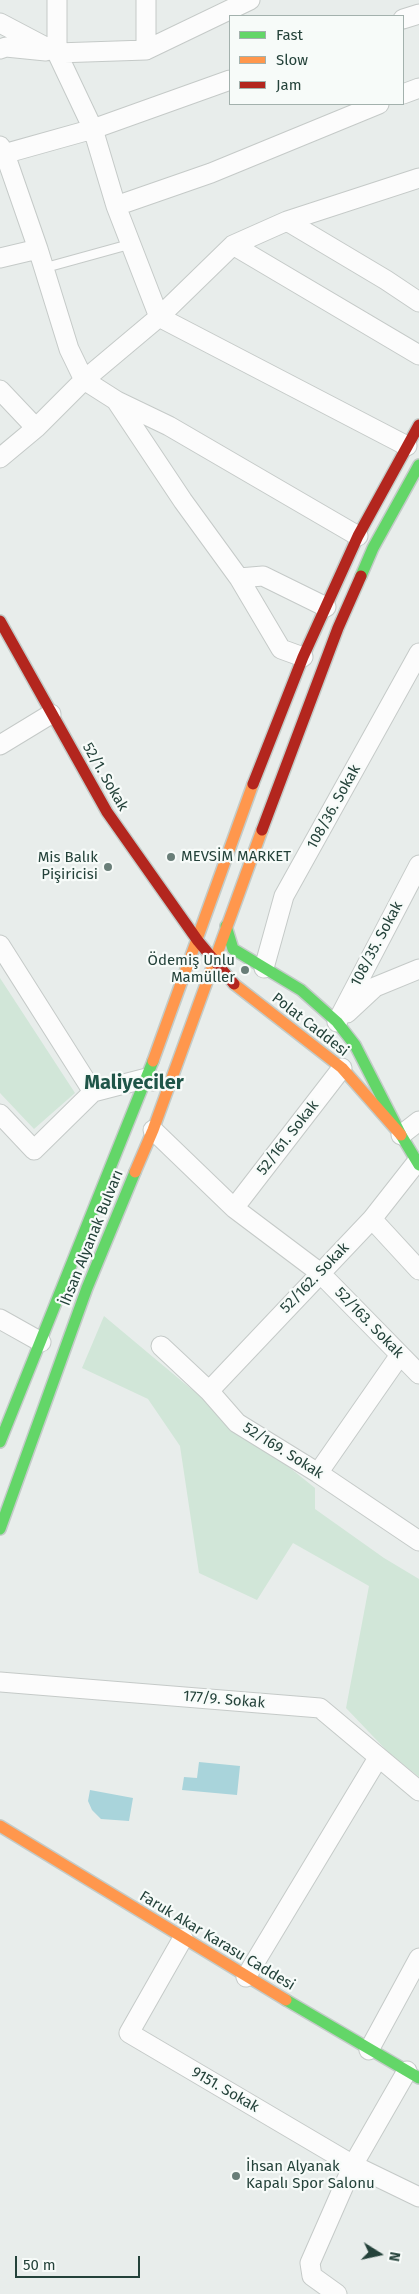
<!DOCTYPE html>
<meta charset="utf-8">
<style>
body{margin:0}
#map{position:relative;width:419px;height:2294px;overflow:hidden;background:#e8edeb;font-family:"Fira Sans",sans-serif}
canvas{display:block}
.legend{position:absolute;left:229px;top:15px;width:175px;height:90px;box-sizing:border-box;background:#f7fbf9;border:1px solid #a3b1ad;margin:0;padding:6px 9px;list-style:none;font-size:15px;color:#24423a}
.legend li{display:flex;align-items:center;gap:10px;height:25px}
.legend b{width:25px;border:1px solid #a3b1ad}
.north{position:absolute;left:354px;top:2229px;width:50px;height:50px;-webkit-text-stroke:4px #f7fbf9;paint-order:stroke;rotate:100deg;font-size:14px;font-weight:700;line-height:20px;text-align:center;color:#24423a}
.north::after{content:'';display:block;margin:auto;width:18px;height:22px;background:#24423a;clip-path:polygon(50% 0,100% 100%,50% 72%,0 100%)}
.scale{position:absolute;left:15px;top:2256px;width:125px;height:22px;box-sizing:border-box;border:2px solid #24423a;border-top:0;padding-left:6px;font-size:15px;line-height:18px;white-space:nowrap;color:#24423a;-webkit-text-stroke:4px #f7fbf9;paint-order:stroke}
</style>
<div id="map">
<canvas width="419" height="2294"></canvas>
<ul class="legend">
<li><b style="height:6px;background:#63d668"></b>Fast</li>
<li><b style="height:6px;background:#ff974d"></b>Slow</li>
<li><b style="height:6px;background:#b3261e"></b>Jam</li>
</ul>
<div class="north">N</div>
<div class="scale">50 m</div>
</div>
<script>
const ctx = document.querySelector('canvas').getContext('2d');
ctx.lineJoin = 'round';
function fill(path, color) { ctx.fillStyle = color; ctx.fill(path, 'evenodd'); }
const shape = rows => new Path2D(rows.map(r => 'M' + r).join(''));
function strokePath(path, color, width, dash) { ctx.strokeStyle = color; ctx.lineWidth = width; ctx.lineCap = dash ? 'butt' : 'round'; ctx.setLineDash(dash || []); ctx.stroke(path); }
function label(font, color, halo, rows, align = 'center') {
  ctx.font = font + ' "Fira Sans",sans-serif'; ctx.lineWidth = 4.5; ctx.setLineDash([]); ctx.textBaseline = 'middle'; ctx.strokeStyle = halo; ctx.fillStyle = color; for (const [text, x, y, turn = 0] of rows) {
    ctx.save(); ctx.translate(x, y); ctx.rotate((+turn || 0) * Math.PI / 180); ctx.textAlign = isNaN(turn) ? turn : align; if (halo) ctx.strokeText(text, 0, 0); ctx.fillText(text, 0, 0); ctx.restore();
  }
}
fill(shape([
 [0,978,75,1093,34,1129,0,1093],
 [104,1316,184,1383,315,1488,315,1509,384,1558,419,1579,419,1777,389,1753,346,1708,369,1586,293,1543,257,1600,199,1573,180,1446,148,1399,82,1368]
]), '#d1e6d8');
fill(shape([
 [199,1762,240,1766,237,1795,182,1790,184,1777,197,1778],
 [90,1790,133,1798,129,1821,101,1819,92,1810,88,1801]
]), '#a9d4db');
const lane = shape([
 [44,268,131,244]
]);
const street = shape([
 [57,0,57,53,93,129,116,206,159,317,407,446],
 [146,0,146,50],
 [403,19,419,14],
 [0,23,57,53,146,50,250,0],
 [0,49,6,47,46,51],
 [403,94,419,88],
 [0,146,5,154,38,249,69,349,84,380,117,401,169,426,358,536],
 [0,155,93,129,230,80],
 [116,206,211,173,379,104],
 [287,221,386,280,419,302],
 [233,245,419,355],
 [0,258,38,249],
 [0,390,36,428],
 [117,402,183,501,239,578,281,649,303,657],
 [0,458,36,428,84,380,159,317,233,245,287,221,419,178],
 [239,578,263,576,326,607],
 [0,745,51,714],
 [0,945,93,1092],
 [264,968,284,896,419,653],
 [347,1013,375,987,419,969],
 [337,1022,419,865],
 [342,1068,234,1208,319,1272,419,1374],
 [0,1114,34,1150,93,1092,147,1078,154,1081],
 [153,1130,234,1208],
 [401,1135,419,1121],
 [372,1219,419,1270],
 [0,1319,41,1342],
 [161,1346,209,1391,237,1423,318,1473,419,1541],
 [209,1391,372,1219,416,1163],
 [318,1473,400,1355],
 [0,1682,320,1708,419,1791],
 [183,1938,129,2033,353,2165,419,2197],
 [246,1977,378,1758],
 [369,2050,419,1958],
 [337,2294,312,2276,310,2263,353,2165,407,2071]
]);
const fast = shape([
 [361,576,373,548,419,465],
 [226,926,233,949,301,990,337,1022,355,1045,401,1135,419,1165],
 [0,1442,153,1061],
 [0,1529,87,1288,135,1172],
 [286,2000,419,2078]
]);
const slow = shape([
 [234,984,342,1068,401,1135],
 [153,1061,253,784],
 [135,1172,153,1130,262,830],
 [0,1826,286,2000]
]);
const jam = shape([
 [0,621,107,812,198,941,234,984],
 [253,784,303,657,358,536,419,425],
 [262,830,338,628,361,576]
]);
strokePath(lane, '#c5cac8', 11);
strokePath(street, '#c5cac8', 21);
strokePath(fast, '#c3cbc8', 14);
strokePath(slow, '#c3cbc8', 14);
strokePath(jam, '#c3cbc8', 14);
strokePath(lane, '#fcfcfc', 9);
strokePath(street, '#fcfcfc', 19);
strokePath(fast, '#63d668', 11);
strokePath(slow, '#ff974d', 11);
strokePath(jam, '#b3261e', 11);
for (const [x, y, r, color] of [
 [171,857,5,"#697e78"],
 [108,867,5,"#697e78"],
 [245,970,5,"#697e78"],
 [236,2176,5,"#697e78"]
]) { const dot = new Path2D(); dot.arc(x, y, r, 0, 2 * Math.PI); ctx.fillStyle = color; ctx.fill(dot); strokePath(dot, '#f7fbf9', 2); }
label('15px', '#24423a', '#f7fbf9', [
 ["52/1. Sokak",105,777,60],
 ["108/36. Sokak",334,807,-61],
 ["108/35. Sokak",377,944,-62],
 ["Polat Caddesi",310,1025,38],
 ["52/161. Sokak",288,1138,-52],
 ["İhsan Alyanak Bulvarı",92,1238,-68],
 ["52/162. Sokak",315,1278,-46],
 ["52/163. Sokak",369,1323,46],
 ["52/169. Sokak",283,1451,32],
 ["177/9. Sokak",224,1700,5],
 ["Faruk Akar Karasu Caddesi",217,1941,31],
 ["9151. Sokak",225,2090,30]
]);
label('15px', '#24423a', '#f7fbf9', [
 ["MEVSİM MARKET",181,857],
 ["Mis Balık",98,858,"right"],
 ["Pişiricisi",98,875,"right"],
 ["Ödemiş Unlu",235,961,"right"],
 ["Mamüller",235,978,"right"],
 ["İhsan Alyanak",246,2167],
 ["Kapalı Spor Salonu",246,2184]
], 'left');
label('bold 20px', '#1f5548', '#f7fbf9', [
 ["Maliyeciler",134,1083]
]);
</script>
